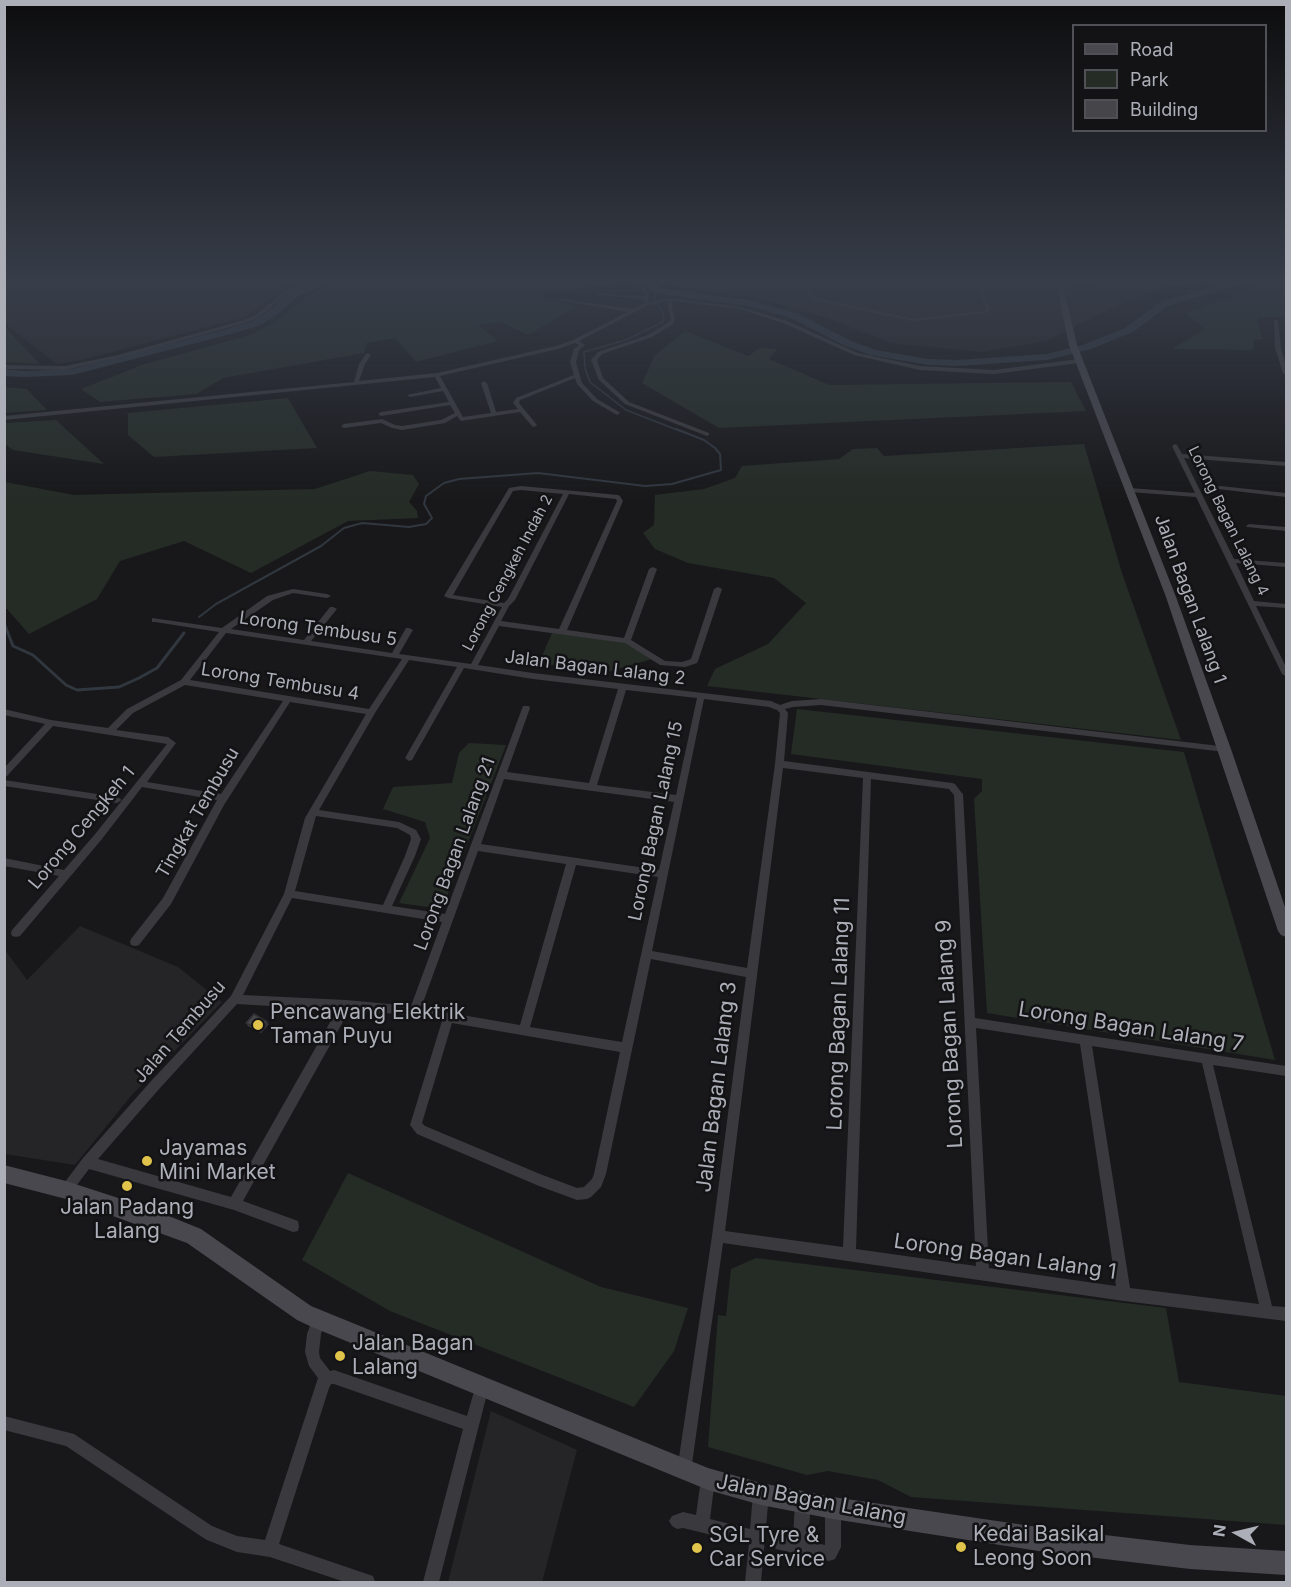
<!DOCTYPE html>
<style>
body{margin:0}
#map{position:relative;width:1291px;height:1587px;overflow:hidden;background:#18181a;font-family:Inter,sans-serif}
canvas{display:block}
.frame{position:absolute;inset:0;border:6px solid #acaeb8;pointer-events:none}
.legend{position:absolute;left:1072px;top:24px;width:195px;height:108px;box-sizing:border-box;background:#131315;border:2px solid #505156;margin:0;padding:8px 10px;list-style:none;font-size:18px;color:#acaeb8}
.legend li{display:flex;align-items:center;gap:12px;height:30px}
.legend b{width:30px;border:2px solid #505156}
.north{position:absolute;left:1207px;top:1503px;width:60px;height:60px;-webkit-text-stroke:4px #131315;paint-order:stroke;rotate:278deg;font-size:16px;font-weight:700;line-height:24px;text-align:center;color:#acaeb8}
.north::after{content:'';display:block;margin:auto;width:21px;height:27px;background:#acaeb8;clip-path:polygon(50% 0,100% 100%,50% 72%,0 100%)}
</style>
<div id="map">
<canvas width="1291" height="1587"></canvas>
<div class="frame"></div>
<ul class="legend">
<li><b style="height:8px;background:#48484e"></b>Road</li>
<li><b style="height:16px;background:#252c26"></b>Park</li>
<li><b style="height:16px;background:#46454a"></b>Building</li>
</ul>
<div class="north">N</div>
</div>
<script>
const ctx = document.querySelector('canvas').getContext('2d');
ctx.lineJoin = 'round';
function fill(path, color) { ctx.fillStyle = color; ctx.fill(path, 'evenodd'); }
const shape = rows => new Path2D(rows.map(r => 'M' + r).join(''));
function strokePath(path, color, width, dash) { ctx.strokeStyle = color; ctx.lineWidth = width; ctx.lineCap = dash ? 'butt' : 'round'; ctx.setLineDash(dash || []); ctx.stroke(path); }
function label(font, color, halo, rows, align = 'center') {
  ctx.font = font + ' Inter,sans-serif'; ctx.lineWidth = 5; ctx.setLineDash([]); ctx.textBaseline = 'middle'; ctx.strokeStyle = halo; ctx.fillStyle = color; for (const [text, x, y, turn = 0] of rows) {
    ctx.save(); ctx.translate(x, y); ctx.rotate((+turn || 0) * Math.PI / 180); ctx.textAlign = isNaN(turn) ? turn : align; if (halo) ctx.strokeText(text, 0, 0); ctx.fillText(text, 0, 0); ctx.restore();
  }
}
fill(shape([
 [4,281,302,281,292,284,245,317,82,360,57,364,5,324],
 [674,281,1215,281,1163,287,1099,314,1047,341,980,352,891,343,824,317,761,299,671,286],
 [80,926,178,967,222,1002,131,1096,75,1165,5,1154,5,950,27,980],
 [491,1411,577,1450,542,1582,448,1582]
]), '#252427');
fill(shape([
 [356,281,617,281,614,284,545,293,541,297,577,306,528,335,501,322,478,325,498,341,416,362,395,338,367,343,364,353,223,378,197,394,100,402,81,389,145,364,253,334,281,318,304,298,325,286],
 [1265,281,1286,281,1286,317,1257,317,1262,339,1254,340,1253,350,1172,349,1205,329,1185,313,1231,297],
 [5,327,40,364,5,362],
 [685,331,748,356,760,348,777,349,769,359,829,385,1071,382,1086,411,719,428,642,383,655,355],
 [5,387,27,389,47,410,5,413],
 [288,398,317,448,154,457,128,435,128,413],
 [56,420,104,464,13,450,5,444,5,423],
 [1084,444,1122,573,1181,740,707,686,715,669,768,644,806,603,774,578,688,563,655,549,643,533,654,525,655,495,704,489,735,478,742,466,839,459,853,449,877,448,884,456],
 [370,471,413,475,419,484,409,502,417,511,418,518,348,521,251,573,184,541,120,561,97,599,29,634,7,609,5,609,5,482,74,495,315,489],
 [552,633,624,642,652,659,607,672,539,663],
 [797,709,1184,752,1275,1060,987,1013,974,799,982,791,982,779,791,754],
 [469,743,506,745,442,909,399,903,430,838,425,822,383,809,393,787,452,783,459,753],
 [348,1173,601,1287,688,1308,674,1351,634,1407,390,1311,302,1260],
 [756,1258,1166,1308,1179,1382,1286,1396,1286,1525,911,1497,878,1480,828,1471,807,1475,708,1447,718,1315,726,1316,731,1269]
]), '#252c26');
strokePath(shape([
 [657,291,654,298,664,315,663,322,626,340,584,352,585,368,590,382,626,410,680,431]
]), '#31373f', 1.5);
strokePath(shape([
 [199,617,216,604,321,546,344,528,362,523,409,527,426,524,432,518,424,504,426,496,444,483,459,479,538,473,645,486,672,484,721,470,720,454,715,448,704,440,676,429]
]), '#31373f', 2);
strokePath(shape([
 [4,623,13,646,33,655,66,685,77,690,119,687,139,678,157,668,184,633]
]), '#31373f', 3);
fill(shape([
 [319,281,335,281,298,296,278,314,261,325,235,333,72,375,25,377,4,376,4,369,25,371,72,369,227,329,253,321,270,310,290,292,303,285,319,281],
 [646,281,656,281,660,288,749,300,799,314,851,341,876,350,928,359,957,360,1047,354,1083,345,1125,328,1160,302,1235,281,1251,281,1168,306,1133,332,1091,349,1047,360,957,366,928,365,870,355,843,345,791,318,748,306,653,293,646,281]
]), '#31373f');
fill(shape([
 [307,281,312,281,289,293,258,318,245,323,121,357,65,370,4,369,4,365,65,366,118,355,241,321,254,316,285,291,307,281],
 [636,281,640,281,648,293,649,302,671,298,741,307,787,321,858,353,920,366,994,370,1079,359,1082,361,1079,363,994,374,920,370,854,355,783,323,740,309,673,301,672,308,675,319,673,324,652,337,602,354,597,360,603,378,629,402,709,433,709,435,707,436,625,404,599,380,591,360,598,352,648,335,669,322,671,319,668,308,668,301,648,305,579,341,585,345,579,350,576,362,582,383,597,399,619,412,620,413,617,415,593,401,577,384,575,378,520,400,519,403,537,425,534,427,532,426,520,412,461,421,457,416,445,423,402,430,392,428,381,423,344,428,341,426,344,424,382,419,395,425,402,426,441,420,455,413,450,405,381,416,378,414,381,412,449,402,443,391,410,397,407,395,441,388,435,377,4,420,4,416,354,382,359,364,366,354,368,353,371,355,365,364,359,381,437,373,556,346,573,340,628,312,558,300,556,299,556,298,633,309,645,303,644,299,598,295,596,294,598,293,644,296,644,293,636,281],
 [575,343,579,345,574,349,570,362,574,375,516,398,513,403,518,409,496,412,487,383,484,381,481,383,491,413,463,417,440,376,558,349,575,343],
 [809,281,813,281,812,295,816,298,914,319,985,311,986,310,978,281,982,281,990,310,986,313,914,321,812,300,808,295,809,281],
 [1051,281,1118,283,1137,281,1118,285,1053,282,1051,281],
 [1276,320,1278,321,1281,348,1286,366,1286,375,1283,373,1275,348,1274,321,1276,320],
 [1175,444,1177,445,1182,454,1286,462,1286,466,1184,458,1234,559,1286,563,1286,567,1236,563,1254,601,1286,604,1286,608,1256,606,1286,667,1286,676,1282,674,1196,497,1130,492,1127,490,1130,488,1195,493,1172,446,1175,444],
 [521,486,618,495,620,496,623,501,567,630,624,638,649,569,653,567,657,569,631,640,665,661,682,662,691,659,714,589,718,587,722,589,698,661,697,663,685,667,660,665,625,643,499,626,478,665,533,673,771,701,780,705,792,701,821,699,1228,747,1229,749,1228,751,1225,752,821,705,793,707,785,709,788,713,784,761,952,783,955,784,961,792,963,794,975,1018,1286,1066,1286,1076,1213,1065,1272,1306,1286,1307,1286,1321,1124,1301,723,1243,691,1471,689,1476,684,1478,679,1476,677,1471,712,1236,746,977,651,959,606,1174,601,1187,591,1197,587,1199,577,1200,539,1186,417,1134,410,1125,442,1021,399,1014,349,1011,243,1201,298,1221,299,1226,298,1231,293,1232,234,1210,89,1169,70,1194,66,1196,62,1194,60,1190,62,1186,83,1158,152,1080,231,996,284,894,305,818,366,714,290,702,224,805,171,904,139,945,135,946,131,945,130,942,131,939,163,898,217,800,142,787,102,839,20,936,16,937,12,936,11,933,12,930,59,876,4,866,4,858,64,870,96,833,167,744,53,726,7,776,4,777,4,768,45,724,4,715,4,709,51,720,108,728,127,709,181,680,219,632,155,622,152,622,152,618,222,628,267,596,293,589,327,594,331,596,327,598,293,593,273,600,231,629,304,640,330,607,333,607,337,609,311,641,392,653,406,628,409,628,413,630,399,654,471,664,502,607,448,598,444,596,509,488,521,486],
 [521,490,563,494,508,599,504,603,453,595,513,491,521,490],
 [569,494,616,499,617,501,559,629,501,621,509,606,515,600,569,494],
 [226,633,402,659,369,709,190,680,226,633],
 [409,660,457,667,405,758,409,761,412,760,464,668,533,679,618,689,589,783,507,772,530,708,529,706,523,706,445,914,392,906,415,856,421,839,416,830,399,822,319,810,375,713,409,660],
 [185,685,283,701,221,794,147,782,176,743,168,737,116,730,133,713,185,685],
 [626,690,697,698,676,795,597,785,626,690],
 [704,699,769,707,777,710,780,713,775,764,747,968,652,951,704,699],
 [783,768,863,778,843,1247,725,1231,783,768],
 [504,779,674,802,659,870,481,844,504,779],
 [871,779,949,789,954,795,976,1266,856,1249,871,779],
 [316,816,397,828,410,835,411,839,405,856,383,905,295,891,316,816],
 [478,851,566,864,520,1025,421,1008,478,851],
 [576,865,658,877,622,1042,530,1027,576,865],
 [292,898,442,922,411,1006,346,1000,243,995,292,898],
 [237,1004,337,1010,231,1197,98,1159,160,1088,237,1004],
 [452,1023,620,1052,594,1174,592,1179,584,1187,577,1188,540,1174,425,1126,422,1123,452,1023],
 [976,1028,1080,1044,1116,1286,989,1268,976,1028],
 [1092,1046,1202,1063,1259,1304,1130,1288,1092,1046],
 [1220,486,1286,493,1286,497,1218,489,1218,487,1220,486],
 [1249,524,1286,527,1286,531,1247,527,1246,526,1249,524],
 [4,780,117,797,122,800,117,803,4,786,4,780],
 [319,1313,324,1315,326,1320,321,1334,319,1352,320,1358,330,1371,334,1370,467,1416,477,1381,482,1379,487,1381,489,1386,439,1582,423,1582,463,1429,334,1384,331,1384,329,1388,279,1544,367,1574,373,1576,375,1582,345,1582,270,1557,237,1552,207,1540,202,1537,66,1446,4,1430,4,1416,74,1434,212,1526,237,1536,265,1540,318,1378,309,1366,305,1352,307,1334,314,1315,319,1313],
 [708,1472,713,1474,715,1479,710,1519,750,1529,753,1494,756,1489,761,1486,766,1489,769,1494,761,1582,745,1582,749,1544,683,1528,677,1529,672,1526,669,1521,672,1516,683,1512,696,1515,701,1479,703,1474,708,1472],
 [803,1494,808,1497,811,1502,808,1541,825,1545,825,1509,828,1504,833,1501,838,1504,841,1509,841,1547,835,1559,829,1561,776,1549,773,1544,776,1539,781,1536,793,1538,795,1502,798,1497,803,1494]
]), '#3a3a3e');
fill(shape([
 [1056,281,1062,281,1077,345,1176,597,1231,749,1286,910,1286,937,1281,935,1278,931,1166,597,1069,345,1056,281],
 [4,1165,66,1181,149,1208,201,1229,311,1306,708,1468,761,1483,833,1497,1045,1528,1190,1545,1286,1551,1286,1575,1190,1569,1045,1552,833,1519,761,1505,708,1490,312,1327,297,1320,187,1243,66,1199,4,1183,4,1165]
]), '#48484e');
fill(shape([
 [246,1023,269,1024,261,1033,248,1026]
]), '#3c3b40');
fill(shape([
 [267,1022,269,1024,261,1033,260,1030]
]), '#313034');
const building = shape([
 [254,1014,267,1022,260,1030,246,1023,254,1014]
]);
fill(building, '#46454a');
strokePath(building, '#313034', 1.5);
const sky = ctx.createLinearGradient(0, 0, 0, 503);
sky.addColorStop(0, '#0d0d0e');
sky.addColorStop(0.56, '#373d49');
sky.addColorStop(1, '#373d4900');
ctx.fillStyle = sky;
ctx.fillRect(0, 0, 1291, 503);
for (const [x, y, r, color] of [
 [258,1025,6,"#dfc34b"],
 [147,1161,6,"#dfc34b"],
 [127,1186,6,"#dfc34b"],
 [340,1356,6,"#dfc34b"],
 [961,1547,6,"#dfc34b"],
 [697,1548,6,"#dfc34b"]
]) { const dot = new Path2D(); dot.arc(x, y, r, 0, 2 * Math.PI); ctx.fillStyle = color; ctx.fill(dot); strokePath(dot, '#131315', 2); }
label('15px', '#acaeb8', '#131315', [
 ["Lorong Bagan Lalang 4",1228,521,64],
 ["Lorong Cengkeh Indah 2",508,573,-62]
]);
label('18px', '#acaeb8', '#131315', [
 ["Jalan Bagan Lalang 1",1190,599,70],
 ["Lorong Tembusu 5",318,629,8],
 ["Jalan Bagan Lalang 2",595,668,7],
 ["Lorong Tembusu 4",280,682,9],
 ["Tingkat Tembusu",198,813,-60],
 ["Lorong Bagan Lalang 15",656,821,-78],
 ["Lorong Cengkeh 1",82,828,-50],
 ["Lorong Bagan Lalang 21",455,854,-70],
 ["Jalan Tembusu",180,1032,-49]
]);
label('21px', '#acaeb8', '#131315', [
 ["Pencawang Elektrik",270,1013],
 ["Taman Puyu",270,1037],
 ["Jayamas",159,1149],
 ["Mini Market",159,1173],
 ["Jalan Padang",127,1208,"center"],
 ["Lalang",127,1232,"center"],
 ["Jalan Bagan",352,1344],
 ["Lalang",352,1368],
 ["Kedai Basikal",973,1535],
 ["Leong Soon",973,1559],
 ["SGL Tyre &",709,1536],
 ["Car Service",709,1560]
], 'left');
label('21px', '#acaeb8', '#131315', [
 ["Lorong Bagan Lalang 11",839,1014,-88],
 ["Lorong Bagan Lalang 7",1131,1027,9],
 ["Lorong Bagan Lalang 9",950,1034,-93],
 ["Jalan Bagan Lalang 3",717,1087,-83],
 ["Lorong Bagan Lalang 1",1005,1257,8],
 ["Jalan Bagan Lalang",811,1500,11]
]);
</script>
